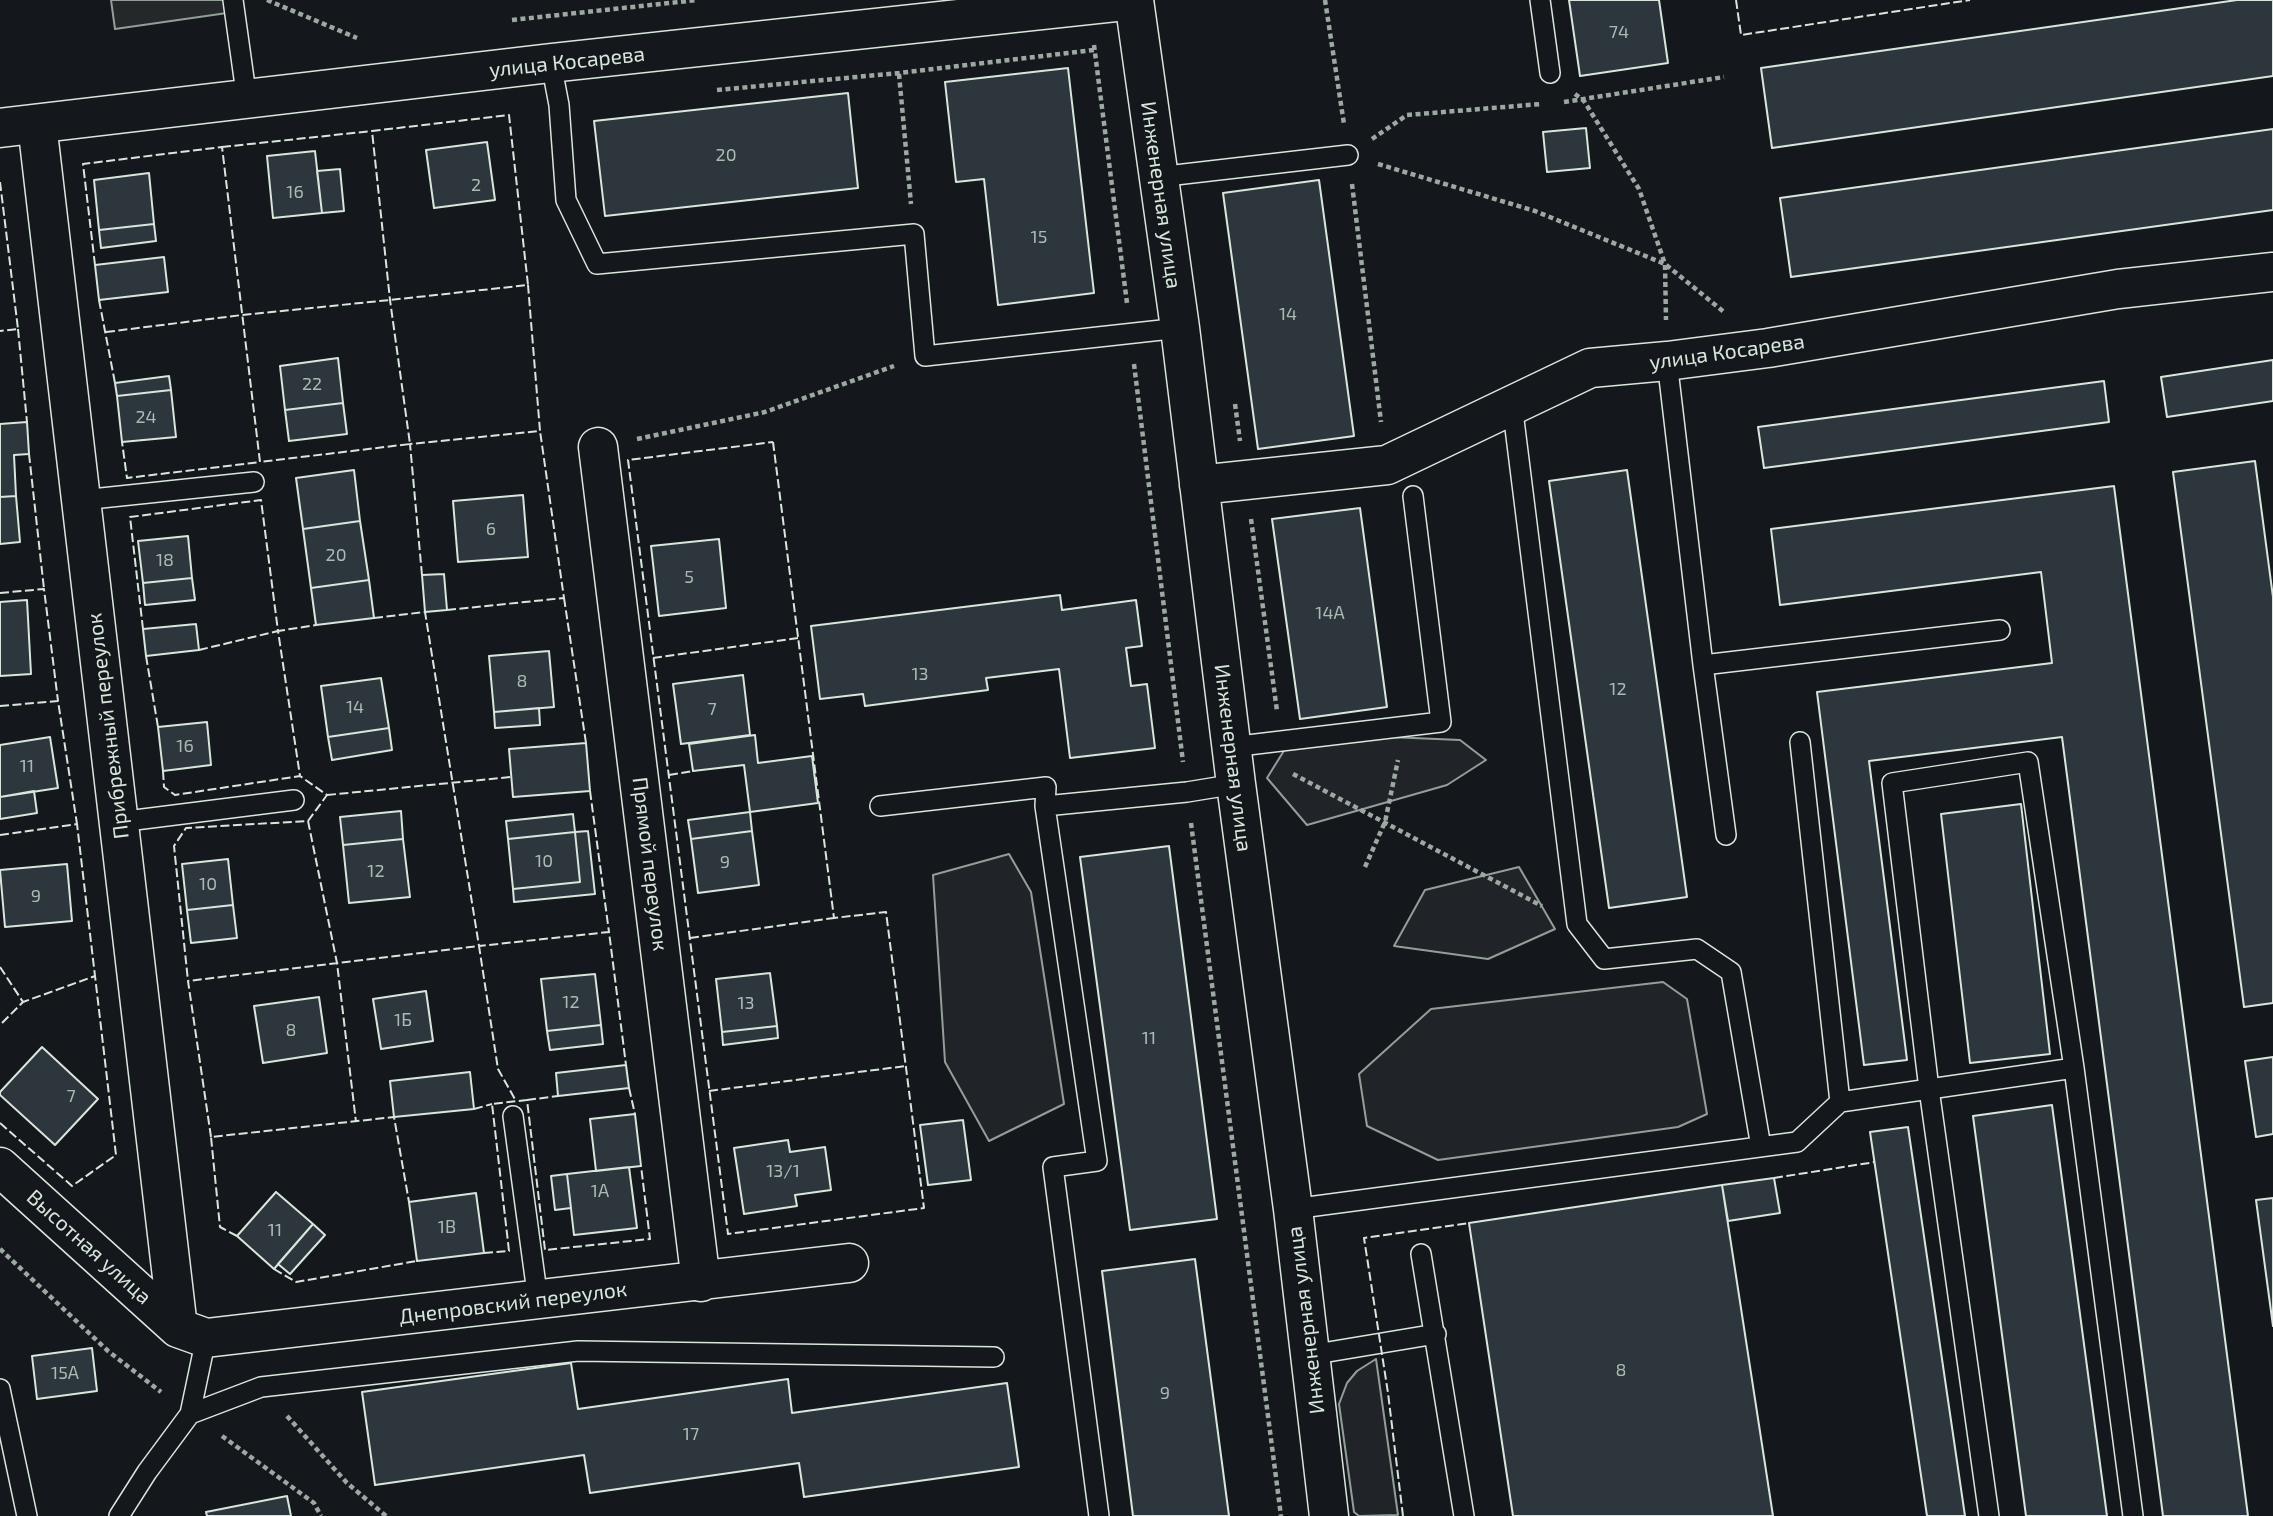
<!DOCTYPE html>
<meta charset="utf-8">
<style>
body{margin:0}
canvas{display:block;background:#14181c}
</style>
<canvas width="2273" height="1516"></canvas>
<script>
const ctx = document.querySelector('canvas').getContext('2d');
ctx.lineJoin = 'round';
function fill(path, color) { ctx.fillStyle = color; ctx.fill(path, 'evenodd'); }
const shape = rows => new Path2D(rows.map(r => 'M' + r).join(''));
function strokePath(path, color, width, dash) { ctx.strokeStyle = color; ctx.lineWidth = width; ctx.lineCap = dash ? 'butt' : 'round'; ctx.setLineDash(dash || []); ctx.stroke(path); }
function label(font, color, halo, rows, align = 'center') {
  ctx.font = font + ' "Exo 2",sans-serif'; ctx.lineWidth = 5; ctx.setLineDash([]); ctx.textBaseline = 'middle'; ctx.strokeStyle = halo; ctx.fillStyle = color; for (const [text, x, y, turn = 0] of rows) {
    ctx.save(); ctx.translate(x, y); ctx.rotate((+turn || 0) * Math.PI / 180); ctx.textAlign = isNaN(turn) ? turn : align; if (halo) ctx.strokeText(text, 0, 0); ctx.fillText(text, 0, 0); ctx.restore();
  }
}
const green = shape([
 [1295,733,1460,740,1486,760,1447,785,1307,825,1267,778,1295,733],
 [1009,854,1031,892,1064,1104,989,1141,945,1062,933,875,1009,854],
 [1519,867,1555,929,1488,959,1394,946,1425,890,1519,867],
 [1663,982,1687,999,1707,1114,1678,1127,1438,1160,1367,1126,1359,1074,1431,1009,1663,982],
 [1376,1359,1398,1515,1359,1516,1354,1512,1339,1404,1347,1383,1357,1371,1376,1359]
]);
fill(green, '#202428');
strokePath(green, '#939e99', 2);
const parking = shape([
 [111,0,233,0,234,12,115,29,111,0]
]);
fill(parking, '#24282b');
strokePath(parking, '#939e99', 2);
const building = shape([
 [1569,0,1659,0,1668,63,1580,76,1569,0],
 [2237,0,2273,0,2273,76,1772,148,1761,68,2237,0],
 [1068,68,1094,293,998,305,984,179,956,182,945,82,1068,68],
 [848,93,858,188,605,216,594,121,848,93],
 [1586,128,1590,168,1547,172,1543,132,1586,128],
 [2273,129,2273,210,1791,277,1780,198,2273,129],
 [487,142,495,200,434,208,426,150,487,142],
 [315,151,322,213,273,218,267,156,315,151],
 [340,169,344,211,322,213,317,171,340,169],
 [149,173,154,224,99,230,94,180,149,173],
 [1319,180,1354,436,1258,449,1223,193,1319,180],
 [154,224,156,241,101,248,99,230,154,224],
 [164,257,168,292,99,300,95,265,164,257],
 [338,358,343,403,285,410,280,366,338,358],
 [2273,360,2273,401,2167,417,2161,377,2273,360],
 [169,376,171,390,117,396,115,383,169,376],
 [2104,381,2109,422,1764,468,1758,427,2104,381],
 [171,390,176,437,122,442,117,396,171,390],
 [343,403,347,434,289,441,285,410,343,403],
 [27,422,29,454,14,455,16,496,0,497,0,424,27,422],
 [2255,461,2273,597,2273,1003,2244,1007,2173,472,2255,461],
 [354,470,360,521,303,529,296,478,354,470],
 [1627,470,1687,897,1609,908,1549,481,1627,470],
 [2114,486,2248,1516,2163,1516,2062,737,1869,761,1907,1060,1864,1065,1817,692,2052,663,2041,572,1780,605,1771,529,2114,486],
 [523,495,528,557,458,562,453,501,523,495],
 [16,496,20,542,0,544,0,497,16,496],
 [1360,508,1387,707,1300,719,1272,519,1360,508],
 [360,521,369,580,311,588,303,529,360,521],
 [188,536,192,578,143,583,138,541,188,536],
 [719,539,726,608,659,616,651,546,719,539],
 [444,574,447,610,425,612,422,575,444,574],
 [192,578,195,600,145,605,143,583,192,578],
 [369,580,374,618,316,625,311,588,369,580],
 [1060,595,1062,610,1136,600,1142,646,1126,648,1131,686,1147,684,1155,748,1070,758,1059,669,986,678,988,690,865,706,863,694,820,699,811,626,1060,595],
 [27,600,31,674,0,676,0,602,27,600],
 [196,624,199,650,146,656,143,629,196,624],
 [549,651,554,707,494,712,489,656,549,651],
 [743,675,750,735,681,744,673,684,743,675],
 [381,678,389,728,328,737,321,686,381,678],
 [539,708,540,725,495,728,494,712,539,708],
 [207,722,211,765,163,771,158,727,207,722],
 [389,728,392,750,332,760,328,737,389,728],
 [755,735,758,763,812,756,818,803,750,812,744,765,693,771,689,744,755,735],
 [50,737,58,788,0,797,0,745,50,737],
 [586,743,590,791,513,797,509,749,586,743],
 [34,791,37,813,0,819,0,797,34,791],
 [2021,804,2050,1054,1970,1063,1941,814,2021,804],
 [401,811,403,839,343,845,340,817,401,811],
 [750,812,752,831,691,839,688,820,750,812],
 [573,814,575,832,508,839,506,821,573,814],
 [588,831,595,894,514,902,513,889,580,882,575,832,588,831],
 [752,831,759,885,698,893,691,839,752,831],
 [575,832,580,882,513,889,508,839,575,832],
 [403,839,410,897,349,903,343,845,403,839],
 [1169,846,1217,1219,1130,1230,1080,857,1169,846],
 [228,859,233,905,187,910,182,864,228,859],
 [67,864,72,921,5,927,0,870,67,864],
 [233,905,237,938,191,943,187,910,233,905],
 [770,973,777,1026,722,1032,716,979,770,973],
 [595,974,601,1025,547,1031,541,979,595,974],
 [426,991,433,1041,381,1049,373,999,426,991],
 [319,997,327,1053,263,1063,254,1006,319,997],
 [601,1025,603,1044,550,1050,547,1031,601,1025],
 [777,1026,778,1038,723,1045,722,1032,777,1026],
 [42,1047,98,1099,55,1145,0,1095,0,1092,42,1047],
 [2273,1057,2273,1134,2256,1137,2245,1061,2273,1057],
 [626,1065,629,1088,558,1096,556,1073,626,1065],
 [470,1072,474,1109,394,1117,390,1081,470,1072],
 [2052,1105,2107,1516,2026,1516,1973,1116,2052,1105],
 [635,1114,641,1166,596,1171,590,1119,635,1114],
 [963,1120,971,1180,928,1185,920,1125,963,1120],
 [1908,1127,1965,1516,1927,1516,1870,1132,1908,1127],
 [788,1140,790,1152,825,1147,831,1190,795,1195,797,1206,744,1214,734,1148,788,1140],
 [629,1167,637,1228,574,1235,567,1174,629,1167],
 [567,1174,571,1208,555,1210,551,1176,567,1174],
 [1774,1178,1780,1213,1728,1221,1722,1185,1774,1178],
 [1722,1185,1773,1516,1513,1516,1469,1223,1722,1185],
 [276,1192,313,1224,274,1269,237,1236,276,1192],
 [476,1193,484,1253,417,1261,409,1202,476,1193],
 [2273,1198,2273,1326,2256,1200,2273,1198],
 [313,1224,325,1235,290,1274,278,1264,313,1224],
 [1195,1259,1229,1516,1133,1516,1102,1271,1195,1259],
 [92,1348,97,1391,37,1399,32,1356,92,1348],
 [571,1363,578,1409,788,1379,792,1413,1007,1383,1019,1467,804,1497,799,1463,590,1493,584,1455,375,1485,362,1392,571,1363],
 [287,1496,291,1516,207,1516,206,1512,287,1496]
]);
fill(building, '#2c363c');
strokePath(building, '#d8e6dc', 2);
const lane = shape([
 [233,0,247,100],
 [1540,0,1550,73],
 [551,63,559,105,566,200,597,264,914,234,925,356,1180,328],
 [1158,177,1348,155],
 [1667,361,1703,665,2000,630],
 [1512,404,1577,924,1604,959,1697,949,1731,972,1761,1147],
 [82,500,254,482],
 [1703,665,1726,835],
 [1800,742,1840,1102],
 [1231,747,1441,722,1413,496],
 [880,806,1046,787,1045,806,1187,792,1236,784],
 [1045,806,1097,1161,1053,1167,1099,1516],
 [119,822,294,800],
 [513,1116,538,1300],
 [1293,1209,1797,1142,1840,1102,2074,1068],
 [1421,1254,1464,1516],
 [1310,1355,1436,1334],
 [0,1389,27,1516],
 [190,1414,261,1387,578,1351,994,1357],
 [119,1516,147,1472,190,1414,206,1338],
 [1989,1516,1929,1089,1892,783,2028,762,2074,1068,2133,1516]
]);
const street = shape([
 [1134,0,1180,328,1236,784,1293,1209,1329,1516],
 [37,124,178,1328],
 [598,447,701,1282],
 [1199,485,1387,465,1590,368,1667,361,1768,348,2118,289,2273,272],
 [0,1167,178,1328,206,1338,849,1263]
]);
const secondary = shape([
 [0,128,551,63,1134,0]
]);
strokePath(lane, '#d8e6dc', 22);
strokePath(street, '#d8e6dc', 41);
strokePath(secondary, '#d8e6dc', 41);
strokePath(shape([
 [267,0,357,38],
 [1325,0,1344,124],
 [512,20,697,0],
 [1094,45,1127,303],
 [899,74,911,204],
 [717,90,899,73,1094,50],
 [1575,94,1584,101,1639,189,1665,264,1666,320],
 [1564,102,1724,77],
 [1372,139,1407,115,1541,104],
 [1378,164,1535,211,1665,264,1724,312],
 [1352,184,1381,422],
 [1134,364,1183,762],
 [1235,404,1240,441],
 [637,439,765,412,894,366],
 [1251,519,1277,711],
 [1293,774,1542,906],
 [1191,823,1281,1516],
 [1365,867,1385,822,1398,760],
 [0,1249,108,1351,161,1392],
 [287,1416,347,1483,386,1516],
 [222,1436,314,1503,321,1516]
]), '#9da8a2', 4.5, [5, 3.5]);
strokePath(lane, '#14181c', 19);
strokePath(street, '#14181c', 38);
strokePath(secondary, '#14181c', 38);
strokePath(shape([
 [1736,0,1741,35,1970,0],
 [222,147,372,131],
 [0,182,18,329,0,331],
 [95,265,83,164,222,147,260,462,127,478,122,442],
 [99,300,115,383],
 [18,329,27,422],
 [106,332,242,315,390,300,528,285,509,115,372,131,390,300,410,444,260,462],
 [773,442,834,918,886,912,924,1208,728,1234,628,460,773,442],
 [29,454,44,589],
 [422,575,410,444,540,431,528,285],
 [0,593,44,589,58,701],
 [564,598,586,743],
 [447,610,564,598,540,431],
 [374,618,425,612,479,946,609,932,626,1065],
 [143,629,130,517,261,500,278,631,316,625],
 [199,650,278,631,300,776],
 [146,656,158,727],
 [653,658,798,638],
 [0,706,58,701,77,824],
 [163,771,164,787,175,795,300,776,327,795,308,821,186,828,174,846,188,981],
 [669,775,693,771],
 [590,791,609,932],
 [327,795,511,777],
 [308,821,337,963,356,1122],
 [0,835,77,824,95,976],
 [690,938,834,918],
 [0,967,23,1002,0,1025],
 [629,1088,635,1114],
 [709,1091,906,1066],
 [527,1100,558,1096],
 [474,1109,492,1104],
 [0,1123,72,1186,116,1155,95,976,23,1002],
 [211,1137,188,981,479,946,498,1069,516,1101],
 [1774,1178,1875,1162],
 [237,1236,220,1227,211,1137,394,1117,409,1202],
 [484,1253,509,1251,492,1104,527,1100,545,1250,650,1239,641,1166],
 [274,1269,296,1282,417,1261],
 [1403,1516,1388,1393,1364,1238,1469,1223]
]), '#d8e6dc', 2, [9, 3.5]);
label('18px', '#adbab4', null, [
 ["74",1619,32],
 ["20",726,155],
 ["2",476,185],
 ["16",295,192],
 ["15",1039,237],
 ["14",1288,314],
 ["22",312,384],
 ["24",146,417],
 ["6",491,529],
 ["20",336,555],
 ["18",165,560],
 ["5",689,577],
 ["14А",1330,613],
 ["13",920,674],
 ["8",522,681],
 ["12",1618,689],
 ["14",355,707],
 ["7",712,709],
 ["16",185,746],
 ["11",27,766],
 ["10",544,861],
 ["9",725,862],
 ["12",376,871],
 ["10",208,884],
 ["9",36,896],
 ["12",571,1002],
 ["13",746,1003],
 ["1Б",403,1020],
 ["8",291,1030],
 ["11",1149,1038],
 ["7",71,1096],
 ["13/1",783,1171],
 ["1А",600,1191],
 ["1В",447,1227],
 ["11",275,1230],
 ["8",1621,1370],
 ["15А",65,1373],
 ["9",1165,1393],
 ["17",691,1434]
]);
label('21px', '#d8e6dc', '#14181c', [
 ["улица Косарева",567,62,-6],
 ["Инженерная улица",1161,195,82],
 ["улица Косарева",1727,352,-8],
 ["Прибрежный переулок",108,726,-97],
 ["Инженерная улица",1233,758,83],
 ["Прямой переулок",650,864,83],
 ["Высотная улица",89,1247,42],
 ["Днепровский переулок",513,1303,-7],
 ["Инженерная улица",1306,1320,-97]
]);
</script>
